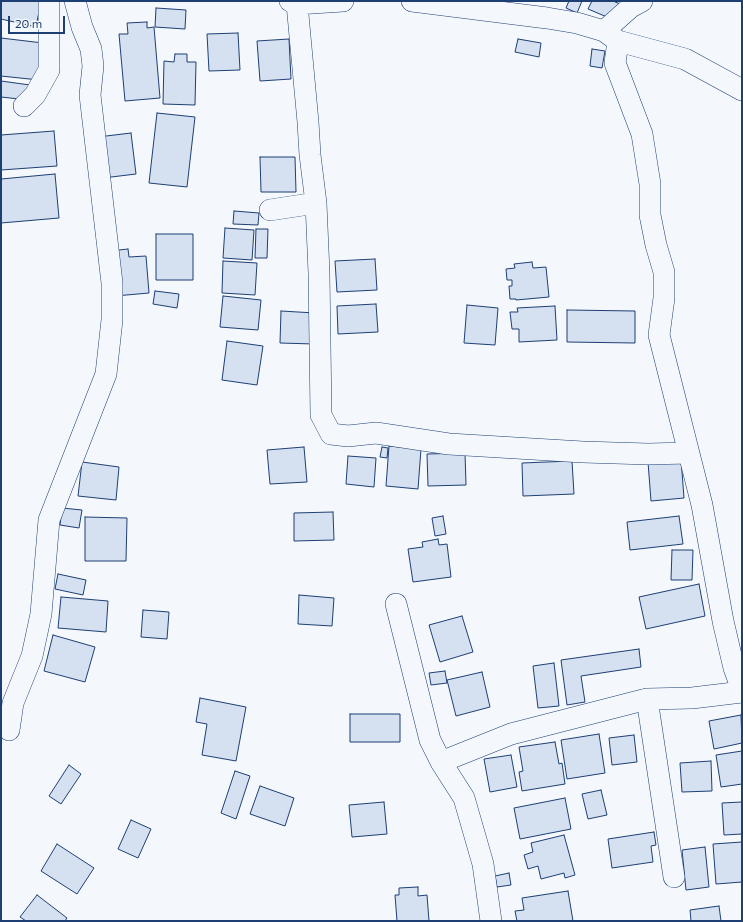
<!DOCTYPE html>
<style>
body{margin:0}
#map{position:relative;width:743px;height:922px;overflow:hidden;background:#f4f7fb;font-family:Commissioner,sans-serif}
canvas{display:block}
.frame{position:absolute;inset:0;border:2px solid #1d3f73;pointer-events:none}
.scale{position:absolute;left:8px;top:16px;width:57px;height:18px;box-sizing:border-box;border:2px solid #1d3f73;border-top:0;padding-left:5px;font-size:12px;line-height:14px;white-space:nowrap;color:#1d3f73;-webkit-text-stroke:3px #f4f7fb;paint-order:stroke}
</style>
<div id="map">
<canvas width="743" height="922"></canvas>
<div class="frame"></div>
<div class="scale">20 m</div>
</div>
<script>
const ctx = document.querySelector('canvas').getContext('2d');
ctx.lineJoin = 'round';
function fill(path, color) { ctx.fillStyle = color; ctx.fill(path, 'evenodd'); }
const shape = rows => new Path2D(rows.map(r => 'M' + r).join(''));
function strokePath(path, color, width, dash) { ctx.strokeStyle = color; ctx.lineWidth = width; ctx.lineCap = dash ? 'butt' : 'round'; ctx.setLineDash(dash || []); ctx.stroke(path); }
const building = shape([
 [1,1,41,1,36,27,1,19,1,1],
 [569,1,582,1,577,13,566,8,569,1],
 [592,1,613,1,620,4,614,20,588,9,592,1],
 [156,8,186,10,185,29,155,27,156,8],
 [147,22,147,28,154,27,160,98,125,101,119,34,128,34,127,23,147,22],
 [238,33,240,70,209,71,207,34,238,33],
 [1,38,43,43,39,80,1,76,1,38],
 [289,39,291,79,260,81,257,41,289,39],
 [518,39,541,43,539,57,515,52,518,39],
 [592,49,605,51,602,68,590,66,592,49],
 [175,54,187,54,187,62,196,62,195,105,163,104,164,61,174,62,175,54],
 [1,81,30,85,28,100,1,97,1,81],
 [157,113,195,117,187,187,149,183,157,113],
 [54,131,57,166,1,170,1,135,54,131],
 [131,133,136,174,103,178,98,137,131,133],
 [260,157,295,157,296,192,261,192,260,157],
 [55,174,59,218,1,223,1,179,55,174],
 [234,211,259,213,258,225,233,224,234,211],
 [225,228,254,230,252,260,223,258,225,228],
 [256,229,268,229,267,258,255,258,256,229],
 [156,234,193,234,193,280,156,280,156,234],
 [128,249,129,257,146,256,149,293,115,296,110,251,128,249],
 [375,259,377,290,337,292,335,261,375,259],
 [223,261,257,263,255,295,222,293,223,261],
 [532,262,533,268,546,267,549,297,516,300,516,299,510,299,509,286,512,286,512,280,507,280,506,269,515,268,514,264,532,262],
 [155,291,179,294,177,308,153,304,155,291],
 [223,296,261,300,258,330,220,327,223,296],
 [376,304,378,332,338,334,337,306,376,304],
 [467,305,498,308,495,345,464,343,467,305],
 [555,306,557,340,519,342,519,329,512,329,510,312,518,312,517,308,555,306],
 [567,310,635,311,635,343,567,342,567,310],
 [281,311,315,313,314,344,280,343,281,311],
 [227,341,263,346,257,385,222,380,227,341],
 [389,446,421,449,418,489,386,486,389,446],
 [304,447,307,482,270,484,267,450,304,447],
 [382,447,388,448,387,458,380,457,382,447],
 [465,453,466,485,428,486,427,454,465,453],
 [348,456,376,458,374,487,346,484,348,456],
 [681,459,684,498,651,501,648,462,681,459],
 [572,461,574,494,523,496,522,463,572,461],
 [82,462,119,467,116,500,78,496,82,462],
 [62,508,82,510,79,528,60,525,62,508],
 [333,512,334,540,294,541,294,513,333,512],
 [443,516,446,534,435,536,432,518,443,516],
 [679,516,683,544,630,550,627,522,679,516],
 [85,517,127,518,126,561,85,561,85,517],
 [438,539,439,545,447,544,451,577,413,582,408,549,423,547,422,542,438,539],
 [672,550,693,550,692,580,671,580,672,550],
 [58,574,86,580,83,595,55,589,58,574],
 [699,584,705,616,646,629,639,597,699,584],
 [299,595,334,598,332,626,298,624,299,595],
 [61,597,108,601,106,632,58,628,61,597],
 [143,610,169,612,167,639,141,637,143,610],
 [462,616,473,652,440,662,429,625,462,616],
 [53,635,95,647,85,682,44,671,53,635],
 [639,649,641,667,581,676,585,702,567,705,561,660,639,649],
 [554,663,559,706,538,708,533,666,554,663],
 [445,671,447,683,431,685,429,673,445,671],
 [482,672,490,707,456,716,447,680,482,672],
 [200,698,246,707,236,761,202,755,207,724,196,722,200,698],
 [350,714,400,714,400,742,350,742,350,714],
 [741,715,742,743,714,749,709,721,741,715],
 [599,734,605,773,567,779,561,740,599,734],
 [634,735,637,762,612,765,609,738,634,735],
 [555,742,559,764,562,763,565,784,522,791,519,772,523,771,519,747,555,742],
 [742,751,742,784,721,787,716,755,742,751],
 [511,755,517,787,490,792,484,759,511,755],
 [711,761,712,791,682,792,680,763,711,761],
 [69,765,81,774,61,804,49,796,69,765],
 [235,771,250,776,236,819,221,813,235,771],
 [260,786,294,798,285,826,250,814,260,786],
 [601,790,607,815,588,819,582,794,601,790],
 [565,798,571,829,520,839,514,808,565,798],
 [384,802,387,834,352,837,349,805,384,802],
 [742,802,742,834,724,835,722,803,742,802],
 [131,820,151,829,138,858,118,849,131,820],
 [654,832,656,845,651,846,653,862,612,868,608,839,654,832],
 [564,835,575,875,565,878,564,873,541,879,538,866,528,869,524,855,533,852,531,843,564,835],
 [742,842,742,882,716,884,713,844,742,842],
 [57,844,94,868,77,894,41,871,57,844],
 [705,847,709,887,686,890,682,850,705,847],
 [509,873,511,885,497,887,495,876,509,873],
 [418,887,418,896,427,895,429,921,397,921,395,895,399,895,399,888,418,887],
 [568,891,573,921,517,921,515,911,524,910,522,898,568,891],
 [37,895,67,918,65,921,26,921,20,917,37,895],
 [719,906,721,921,691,921,690,910,719,906]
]);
fill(building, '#d5e0f0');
strokePath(building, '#1d3f73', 1);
const minor = shape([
 [290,1,297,4,343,1],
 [412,1,547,18,577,23,604,31,618,41,685,59,742,90],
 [297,4,308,122,310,155,316,203,319,273,321,415,331,434,348,436,376,433,449,444,583,452,648,454,688,453],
 [604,31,631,7,642,1],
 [618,41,615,63,642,134,650,184,650,215,656,245,664,272,664,298,659,335,702,505,723,621,734,668,742,690],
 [24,106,35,95,49,70,49,1],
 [270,210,316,203],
 [396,604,430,740,441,762,464,798,483,864,491,921],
 [9,730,13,703,32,656,41,614,49,520,106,374,112,320,112,283,90,95,93,66,91,49,82,27,75,1],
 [441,762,511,734,647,699],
 [674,877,647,699,692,698,742,692]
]);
strokePath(minor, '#1d3f73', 22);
strokePath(minor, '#f4f7fb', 21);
</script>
